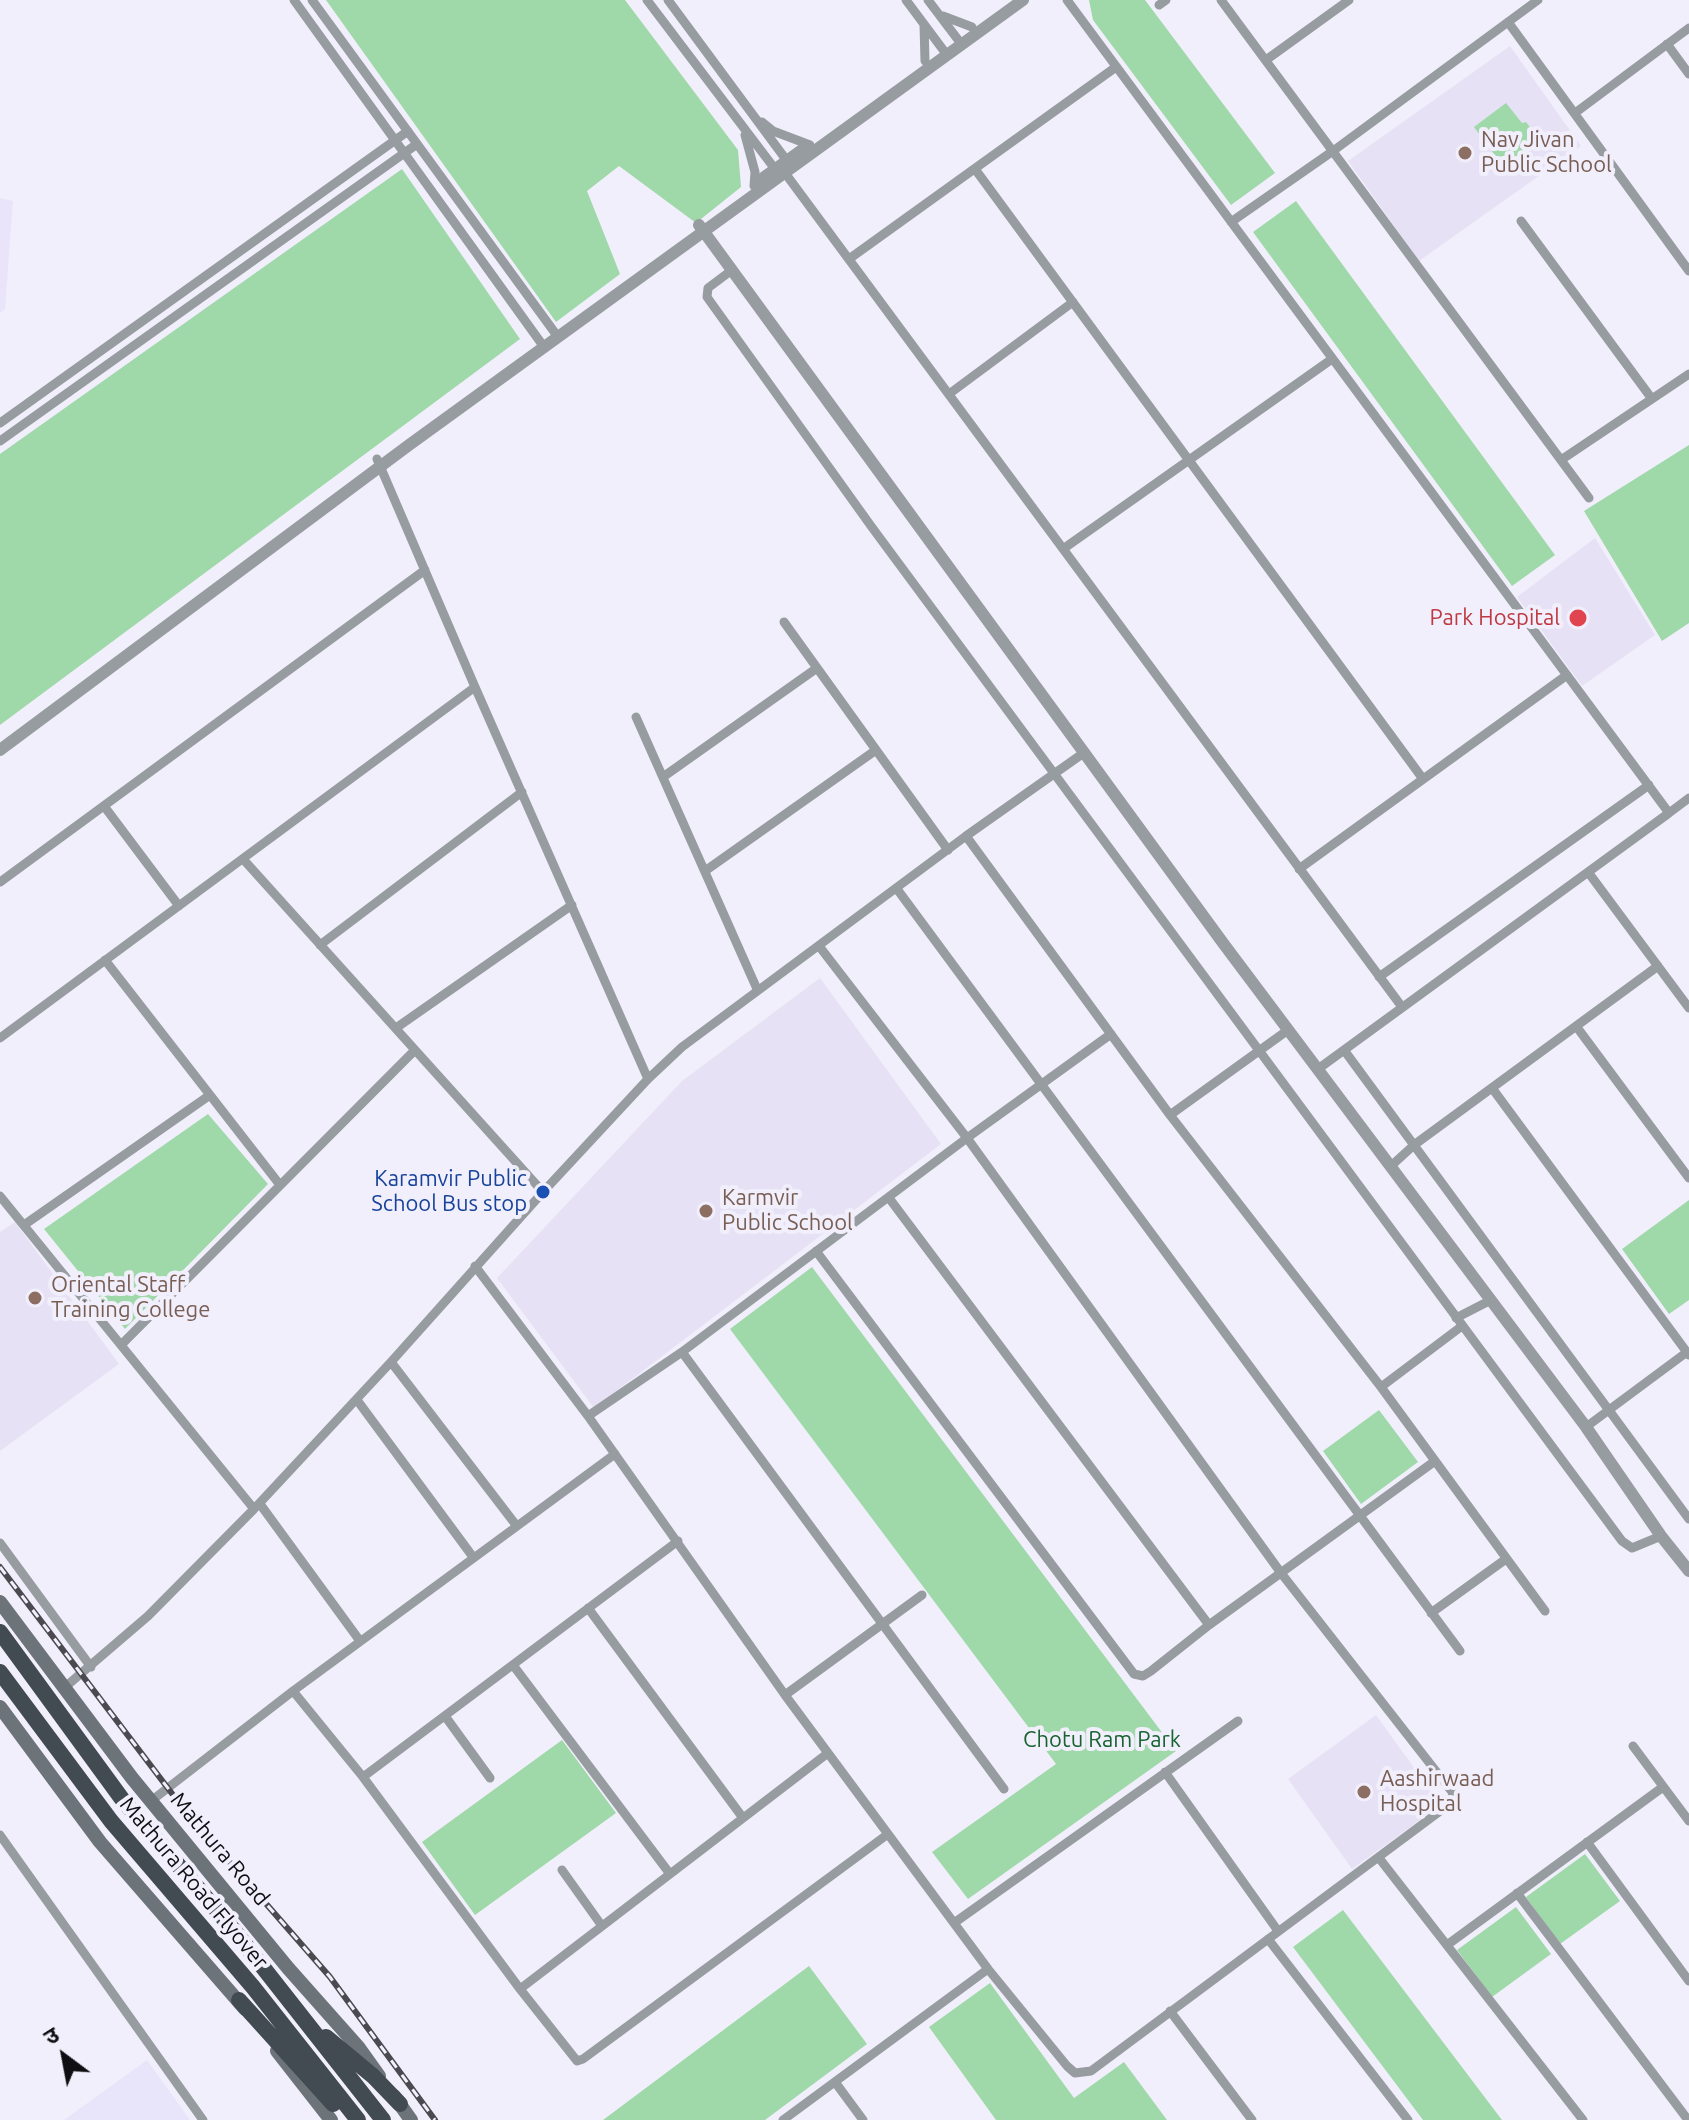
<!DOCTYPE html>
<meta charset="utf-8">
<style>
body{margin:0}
#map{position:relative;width:1689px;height:2120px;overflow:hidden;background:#f2effc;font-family:Ubuntu,"Noto Sans Devanagari",sans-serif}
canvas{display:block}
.north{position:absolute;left:24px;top:2016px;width:80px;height:80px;-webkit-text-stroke:6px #f2effc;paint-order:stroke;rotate:328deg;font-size:22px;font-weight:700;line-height:32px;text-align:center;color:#0f0e12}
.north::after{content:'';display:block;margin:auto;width:28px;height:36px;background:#0f0e12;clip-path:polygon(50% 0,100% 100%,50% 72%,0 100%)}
</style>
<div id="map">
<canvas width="1689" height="2120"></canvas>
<div class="north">उ</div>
</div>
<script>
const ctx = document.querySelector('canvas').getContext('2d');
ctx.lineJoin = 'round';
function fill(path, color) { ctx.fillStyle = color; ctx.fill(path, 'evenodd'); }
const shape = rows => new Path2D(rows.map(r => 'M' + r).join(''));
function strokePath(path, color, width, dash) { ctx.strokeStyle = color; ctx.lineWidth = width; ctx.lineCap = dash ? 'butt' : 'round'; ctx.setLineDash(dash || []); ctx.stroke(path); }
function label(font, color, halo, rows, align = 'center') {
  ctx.font = font + ' Ubuntu,sans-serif'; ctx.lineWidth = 8; ctx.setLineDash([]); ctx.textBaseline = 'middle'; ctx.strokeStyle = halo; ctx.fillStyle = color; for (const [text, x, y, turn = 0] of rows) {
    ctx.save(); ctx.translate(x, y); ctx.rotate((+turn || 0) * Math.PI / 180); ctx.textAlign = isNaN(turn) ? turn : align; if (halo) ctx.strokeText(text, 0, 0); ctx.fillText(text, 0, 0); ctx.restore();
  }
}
fill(shape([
 [0,198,13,201,5,309,0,313]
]), '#e9e4fa');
fill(shape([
 [147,2060,190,2120,64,2120]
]), '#e8e4fa');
fill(shape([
 [1510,46,1581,146,1419,261,1348,161],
 [1595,538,1655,635,1582,686,1517,597],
 [820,978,941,1144,594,1408,497,1278,682,1081],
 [15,1222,119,1364,0,1451,0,1232],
 [1376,1715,1441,1805,1352,1869,1288,1779]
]), '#e6e1f4');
fill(shape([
 [326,0,625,0,738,150,741,187,696,223,619,166,587,191,620,274,556,322],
 [1089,0,1145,0,1275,173,1231,205,1093,20],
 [1506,103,1522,123,1526,122,1539,139,1503,166,1474,127],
 [402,169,520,339,0,725,0,454],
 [1296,201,1555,555,1512,586,1253,232],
 [1689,445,1689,623,1662,641,1584,511],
 [208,1114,268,1184,125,1329,44,1229],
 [1689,1200,1689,1300,1669,1314,1622,1249],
 [812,1267,1176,1751,968,1899,932,1852,1056,1764,730,1329],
 [1379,1410,1418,1462,1361,1504,1323,1451],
 [562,1740,616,1813,475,1915,422,1842],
 [1585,1854,1620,1901,1560,1944,1526,1897],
 [1516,1907,1551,1954,1492,1997,1457,1950],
 [1343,1910,1502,2120,1423,2120,1293,1947],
 [809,1966,867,2044,765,2120,603,2120],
 [990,1983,1074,2098,1124,2062,1167,2120,996,2120,929,2027]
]), '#9fd8a9');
strokePath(shape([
 [294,0,544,347],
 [312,0,558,337],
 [647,0,778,173],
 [668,0,790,165],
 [906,0,947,55],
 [928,0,962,45],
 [1067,0,1669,813,1318,1069],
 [1221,0,1589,498],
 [1159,5,1166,0],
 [943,16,972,27],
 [1508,22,1689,271],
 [924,25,925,61],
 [1667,44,1689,74],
 [1266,60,1349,0],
 [1575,113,1689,28],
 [762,122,773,131,810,145],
 [745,135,755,172,754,186],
 [975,169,1423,779],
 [785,173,1402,1007],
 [1521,221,1652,399],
 [1231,222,1333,151,1538,0],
 [849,259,1116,67],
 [732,270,708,288,707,297,871,526,1622,1541,1632,1548,1661,1536],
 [949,394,1073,302],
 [0,423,408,131],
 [0,441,417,144],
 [377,459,475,687,648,1079],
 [1561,460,1689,374],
 [1063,549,1332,359],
 [784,622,948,850],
 [636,717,757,989],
 [663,777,817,668],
 [104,806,179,906],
 [1669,813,1689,798],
 [966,836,1170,1115,1381,1387,1545,1611],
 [243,859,543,1192],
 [1299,869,1567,675],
 [705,871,876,750],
 [1588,872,1689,1008],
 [0,882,425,570],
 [897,889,1460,1651],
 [320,945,522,792],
 [105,960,280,1185],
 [1379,977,1649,785],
 [1576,1026,1689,1178],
 [396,1028,572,905],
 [0,1038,475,687],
 [1344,1050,1689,1519],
 [1492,1088,1689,1355],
 [1170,1115,1288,1030],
 [1391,1166,1414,1145,1658,966],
 [0,1196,254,1509],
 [889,1198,1209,1625],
 [24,1225,210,1095],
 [816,1251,1134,1674,1143,1676,1151,1671,1209,1625,1435,1461],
 [475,1266,588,1416,785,1695,988,1969,1067,2066,1075,2073,1091,2071,1451,1803,1453,1793,1281,1573,967,1138,819,946],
 [1456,1318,1491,1300],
 [121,1345,415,1050],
 [682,1352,1004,1789],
 [391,1362,516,1525],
 [1381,1387,1462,1326],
 [357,1400,473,1557],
 [588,1416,682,1352,967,1138,1111,1034],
 [1586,1427,1687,1352],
 [260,1504,360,1641],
 [0,1543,91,1667],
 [588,1608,743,1818],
 [1431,1613,1506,1559],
 [513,1665,670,1874],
 [64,1688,148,1616,254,1509,391,1362,543,1192,648,1079,682,1047,966,836,1085,752],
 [293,1691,363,1777,520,1989,577,2061,583,2059,888,1834],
 [785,1695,922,1595],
 [445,1716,490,1778],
 [1633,1746,1689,1821],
 [1165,1772,1278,1931],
 [363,1777,678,1541],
 [151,1801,293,1691,615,1454],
 [0,1835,203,2120],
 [1587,1842,1689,1981],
 [1379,1858,1583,2120],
 [562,1870,602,1926],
 [1517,1893,1688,2120],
 [954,1923,1238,1721],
 [1268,1939,1408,2120],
 [1447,1945,1663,1787],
 [520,1989,828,1753],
 [1170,2011,1252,2120],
 [835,2082,863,2120],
 [783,2120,988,1969]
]), '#979ca0', 9);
strokePath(shape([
 [756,183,806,147],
 [699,225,1223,943,1586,1427,1661,1536,1689,1571],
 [0,750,409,445,1023,0]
]), '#979ca0', 12);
strokePath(shape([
 [0,1602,132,1778,288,1968,359,2048,379,2076],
 [0,1707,100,1842,245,2009],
 [277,2051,331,2120],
 [394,2096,411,2120]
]), '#6d7479', 14);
strokePath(shape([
 [0,1632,122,1799,236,1933,383,2120],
 [0,1672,111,1821,253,1987,358,2120],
 [239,2000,333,2104],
 [326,2037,373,2076,400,2104]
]), '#424b52', 16);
const rail = shape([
 [0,1567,186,1812,330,1977,435,2120]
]);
strokePath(rail, '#4c4a51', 6);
strokePath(rail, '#f2effc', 3, [9]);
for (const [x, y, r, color] of [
 [1465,153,8,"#8d6e63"],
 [1578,618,10,"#e0444e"],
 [543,1192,8,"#1a4fb4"],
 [706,1211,8,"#8d6e63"],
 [35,1298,8,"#8d6e63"],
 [1364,1792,8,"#8d6e63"]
]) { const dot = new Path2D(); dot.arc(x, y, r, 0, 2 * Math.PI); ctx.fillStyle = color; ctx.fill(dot); strokePath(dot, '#f2effc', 3); }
label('22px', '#785e54', '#f2effc', [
 ["Nav Jivan",1481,140],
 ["Public School",1481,165],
 ["Karmvir",722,1198],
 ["Public School",722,1223],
 ["Oriental Staff",51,1285],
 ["Training College",51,1310],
 ["Aashirwaad",1380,1779],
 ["Hospital",1380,1804]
], 'left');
label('22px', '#be3a42', '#f2effc', [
 ["Park Hospital",1560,618]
], 'right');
label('22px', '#164399', '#f2effc', [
 ["Karamvir Public",527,1179],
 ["School Bus stop",527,1204]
], 'right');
label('22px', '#196330', '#f2effc', [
 ["Chotu Ram Park",1102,1740]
]);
label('22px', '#0f0e12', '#f2effc', [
 ["Mathura Road",220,1849,50],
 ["Mathura Road Flyover",194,1883,50]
]);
</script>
